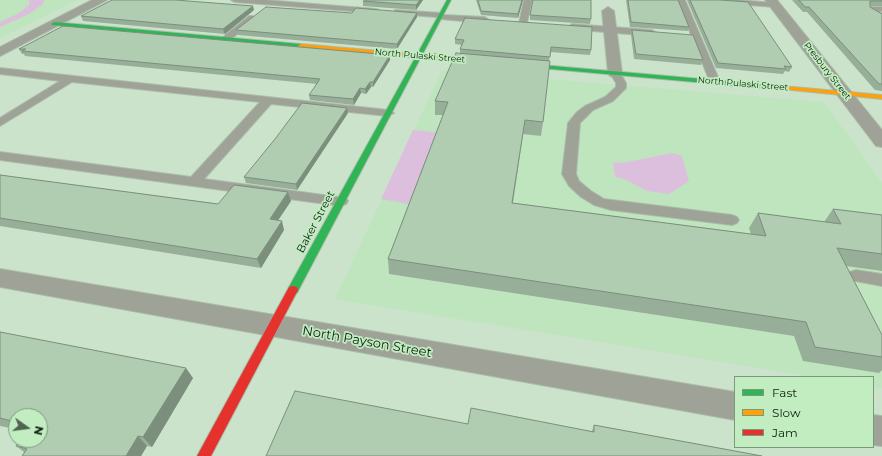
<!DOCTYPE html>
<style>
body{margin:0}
#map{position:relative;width:882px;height:456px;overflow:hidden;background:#cbe3cb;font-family:Montserrat,sans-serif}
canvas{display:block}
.legend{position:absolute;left:734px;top:376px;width:140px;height:72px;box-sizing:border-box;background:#c1edc1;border:1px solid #7a9b7a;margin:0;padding:5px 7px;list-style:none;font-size:12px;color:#102010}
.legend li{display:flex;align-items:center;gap:8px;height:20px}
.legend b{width:20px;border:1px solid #7a9b7a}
.north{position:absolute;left:8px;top:408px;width:40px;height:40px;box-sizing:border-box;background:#c1edc1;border:1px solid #7a9b7a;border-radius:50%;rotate:104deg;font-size:11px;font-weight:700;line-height:16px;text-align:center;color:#102010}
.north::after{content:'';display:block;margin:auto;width:14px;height:18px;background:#516451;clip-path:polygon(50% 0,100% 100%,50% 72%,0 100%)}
</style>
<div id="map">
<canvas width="882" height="456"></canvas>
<ul class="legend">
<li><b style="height:5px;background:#30b455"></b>Fast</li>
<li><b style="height:5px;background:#ff9f0a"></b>Slow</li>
<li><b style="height:5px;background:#e5322d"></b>Jam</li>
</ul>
<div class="north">N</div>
</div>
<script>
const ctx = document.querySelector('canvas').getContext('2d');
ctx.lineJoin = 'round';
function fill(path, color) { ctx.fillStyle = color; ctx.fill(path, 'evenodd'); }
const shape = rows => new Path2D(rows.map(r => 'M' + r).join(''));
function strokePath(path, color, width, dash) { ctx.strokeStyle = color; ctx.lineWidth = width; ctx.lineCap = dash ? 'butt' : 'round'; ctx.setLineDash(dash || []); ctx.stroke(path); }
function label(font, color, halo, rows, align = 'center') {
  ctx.font = font + ' Montserrat,sans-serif'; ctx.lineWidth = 3.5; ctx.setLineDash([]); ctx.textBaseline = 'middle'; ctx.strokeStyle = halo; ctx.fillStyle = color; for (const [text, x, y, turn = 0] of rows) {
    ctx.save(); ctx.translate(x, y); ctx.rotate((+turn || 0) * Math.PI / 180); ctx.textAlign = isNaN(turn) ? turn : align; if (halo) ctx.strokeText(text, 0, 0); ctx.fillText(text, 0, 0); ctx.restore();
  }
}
fill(shape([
 [0,0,78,0,0,38],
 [442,70,824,102,882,183,882,388,873,387,873,377,813,377,335,299]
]), '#bfe5bf');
fill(shape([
 [29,0,44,0,43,4,29,14,0,27,0,22,17,14,29,5],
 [413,130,442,133,415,205,381,199],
 [672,153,682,156,689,181,669,194,647,191,624,179,615,177,613,162,622,163]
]), '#dcbfdd');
const lane = shape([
 [231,0,265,0,376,9,380,11,376,13,235,2,231,0],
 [524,0,532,0,527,23,523,26,519,23,524,0],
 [677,0,685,0,720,82,719,84,711,84,710,82,677,0],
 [702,0,738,0,775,3,779,5,775,7,706,2,702,0],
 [868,7,882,7,882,11,879,11,882,14,882,20,868,11,868,7],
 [395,10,441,13,445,15,485,17,489,20,485,23,440,19,436,17,398,14,395,14,395,10],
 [249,16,252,16,256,18,229,41,223,41,223,37,249,16],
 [572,24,652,30,656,33,652,36,569,29,568,27,572,24],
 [0,68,388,110,394,113,388,116,271,104,204,179,346,198,348,201,346,204,341,206,0,160,0,152,191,177,260,102,72,82,0,126,0,118,60,81,0,74,0,68],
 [615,70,620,73,626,83,626,88,613,101,593,110,580,123,576,174,579,181,591,191,604,199,732,215,737,217,739,220,737,223,732,225,611,210,594,205,581,197,569,186,562,174,568,123,577,112,585,106,605,97,616,87,616,83,610,73,615,70],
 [856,270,882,274,882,286,850,280,848,276,850,272,856,270]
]);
const street = shape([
 [92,0,107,0,0,56,0,47,92,0],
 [765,0,777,0,882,130,882,147,876,146,765,0],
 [608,7,614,11,622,73,620,76,615,77,610,76,608,73,602,11,608,7],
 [0,269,735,392,735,420,0,287,0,269],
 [873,415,882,416,882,446,873,445,873,415]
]);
const fast = shape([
 [447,0,451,0,297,293,293,294,289,293,288,290,289,287,447,0],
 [54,22,301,44,304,46,301,48,52,25,51,24,54,22],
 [519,63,783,86,786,88,783,90,517,66,516,65,519,63]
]);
const slow = shape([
 [301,44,483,60,486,62,483,64,299,47,298,46,301,44],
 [783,86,882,95,882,99,781,89,780,88,783,86]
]);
const jam = shape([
 [293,286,297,287,298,290,211,456,197,456,289,287,293,286]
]);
strokePath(lane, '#abbeab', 2);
strokePath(street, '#abbeab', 2);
strokePath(fast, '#abbeab', 2);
strokePath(slow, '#abbeab', 2);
strokePath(jam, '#abbeab', 2);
fill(lane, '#9fa296');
fill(street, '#9fa296');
fill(fast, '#30b455');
fill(slow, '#ff9f0a');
fill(jam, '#e5322d');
fill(shape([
 [423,0,416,10,363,6,363,1],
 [476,0,523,0,518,18,481,15],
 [626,0,678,0,689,27,688,31,630,27],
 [687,0,720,0,792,67,789,72,785,71,783,74,716,68],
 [792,0,882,0,882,6,870,6,870,7,882,14,882,91,875,90,807,12,803,12],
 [254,10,225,34,83,21,81,16],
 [352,13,417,13,417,17,397,49,238,35,236,30],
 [530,15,591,19,590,24,530,20],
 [632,30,703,60,701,65,634,59,631,35],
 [455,39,591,50,590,55,550,52,543,122,541,136,523,134,513,203,751,234,749,228,758,213,824,222,833,209,882,215,882,271,846,266,882,335,882,370,879,373,803,361,794,336,389,274,388,259,443,115,435,115,435,101,460,53,460,49,462,45,455,44],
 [19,49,390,60,373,87,371,87,366,94,361,93,354,105,310,100,309,95,317,84,25,56,24,54,22,54],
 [348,113,297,190,246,183,244,177],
 [0,175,218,204,288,192,291,201,278,220,284,230,261,268,0,226],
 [0,332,193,378,152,447,147,446,141,456,22,456,24,452,16,446,40,416,16,416,16,429,0,426],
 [468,424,592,431,594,425,762,456]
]), '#97af98');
fill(shape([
 [420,0,423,0,416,10,416,5],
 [522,0,523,0,518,18,518,14],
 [253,6,254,10,225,34,223,29],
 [417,13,417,17,397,49,397,44],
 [390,55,390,60,373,87,373,82],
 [370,82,371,87,366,94,365,89],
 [360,88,361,93,354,105,353,99],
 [347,108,348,113,297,190,296,184],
 [288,192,291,201,273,228,270,219],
 [282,221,284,230,261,268,257,259],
 [186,368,193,378,152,447,143,437],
 [138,436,147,446,141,456,126,456]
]), '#7b8f7c');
const building = shape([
 [112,0,175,0,253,6,223,29,81,16,112,0],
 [367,0,420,0,416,5,363,1,366,1,367,0],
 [478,0,522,0,518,14,481,11,478,0],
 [533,0,591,0,591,19,530,15,533,0],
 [628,0,678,0,689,27,631,22,628,0],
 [690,0,720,0,748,2,792,67,784,66,786,69,718,63,690,0],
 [799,0,882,0,882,1,870,1,870,7,882,14,882,84,879,84,809,7,805,7,799,0],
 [266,7,352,13,356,8,417,13,397,44,236,30,266,7],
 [465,18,592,27,591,50,551,47,550,57,460,49,464,40,455,39,465,18],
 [63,26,390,55,373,82,370,82,365,89,360,88,353,99,309,95,320,79,22,51,26,49,19,49,63,26],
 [632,30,693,35,703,60,636,54,632,30],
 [456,53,550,61,543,122,525,120,512,203,766,236,758,213,841,224,833,209,882,215,882,254,837,248,882,335,882,357,815,347,806,322,388,259,448,102,435,101,456,53],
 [302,103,347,108,296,184,244,177,275,139,302,103],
 [0,175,218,204,234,185,288,192,270,219,282,221,257,259,0,218,0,175],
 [0,332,186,368,143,437,138,436,126,456,22,456,27,449,16,446,20,440,40,440,40,416,16,416,16,422,0,418,0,332],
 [295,391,468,424,471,408,594,432,594,425,762,456,266,456,295,391]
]);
fill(building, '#b0ccb1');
strokePath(building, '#7b8f7c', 1);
label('9px', '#102010', '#c1edc1', [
 ["North Pulaski Street",420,56,5],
 ["Presbury Street",827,71,52],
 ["North Pulaski Street",743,84,5]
]);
label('11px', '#102010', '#c1edc1', [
 ["Baker Street",316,222,-62]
]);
label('13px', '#102010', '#c1edc1', [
 ["North Payson Street",367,342,10]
]);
</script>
